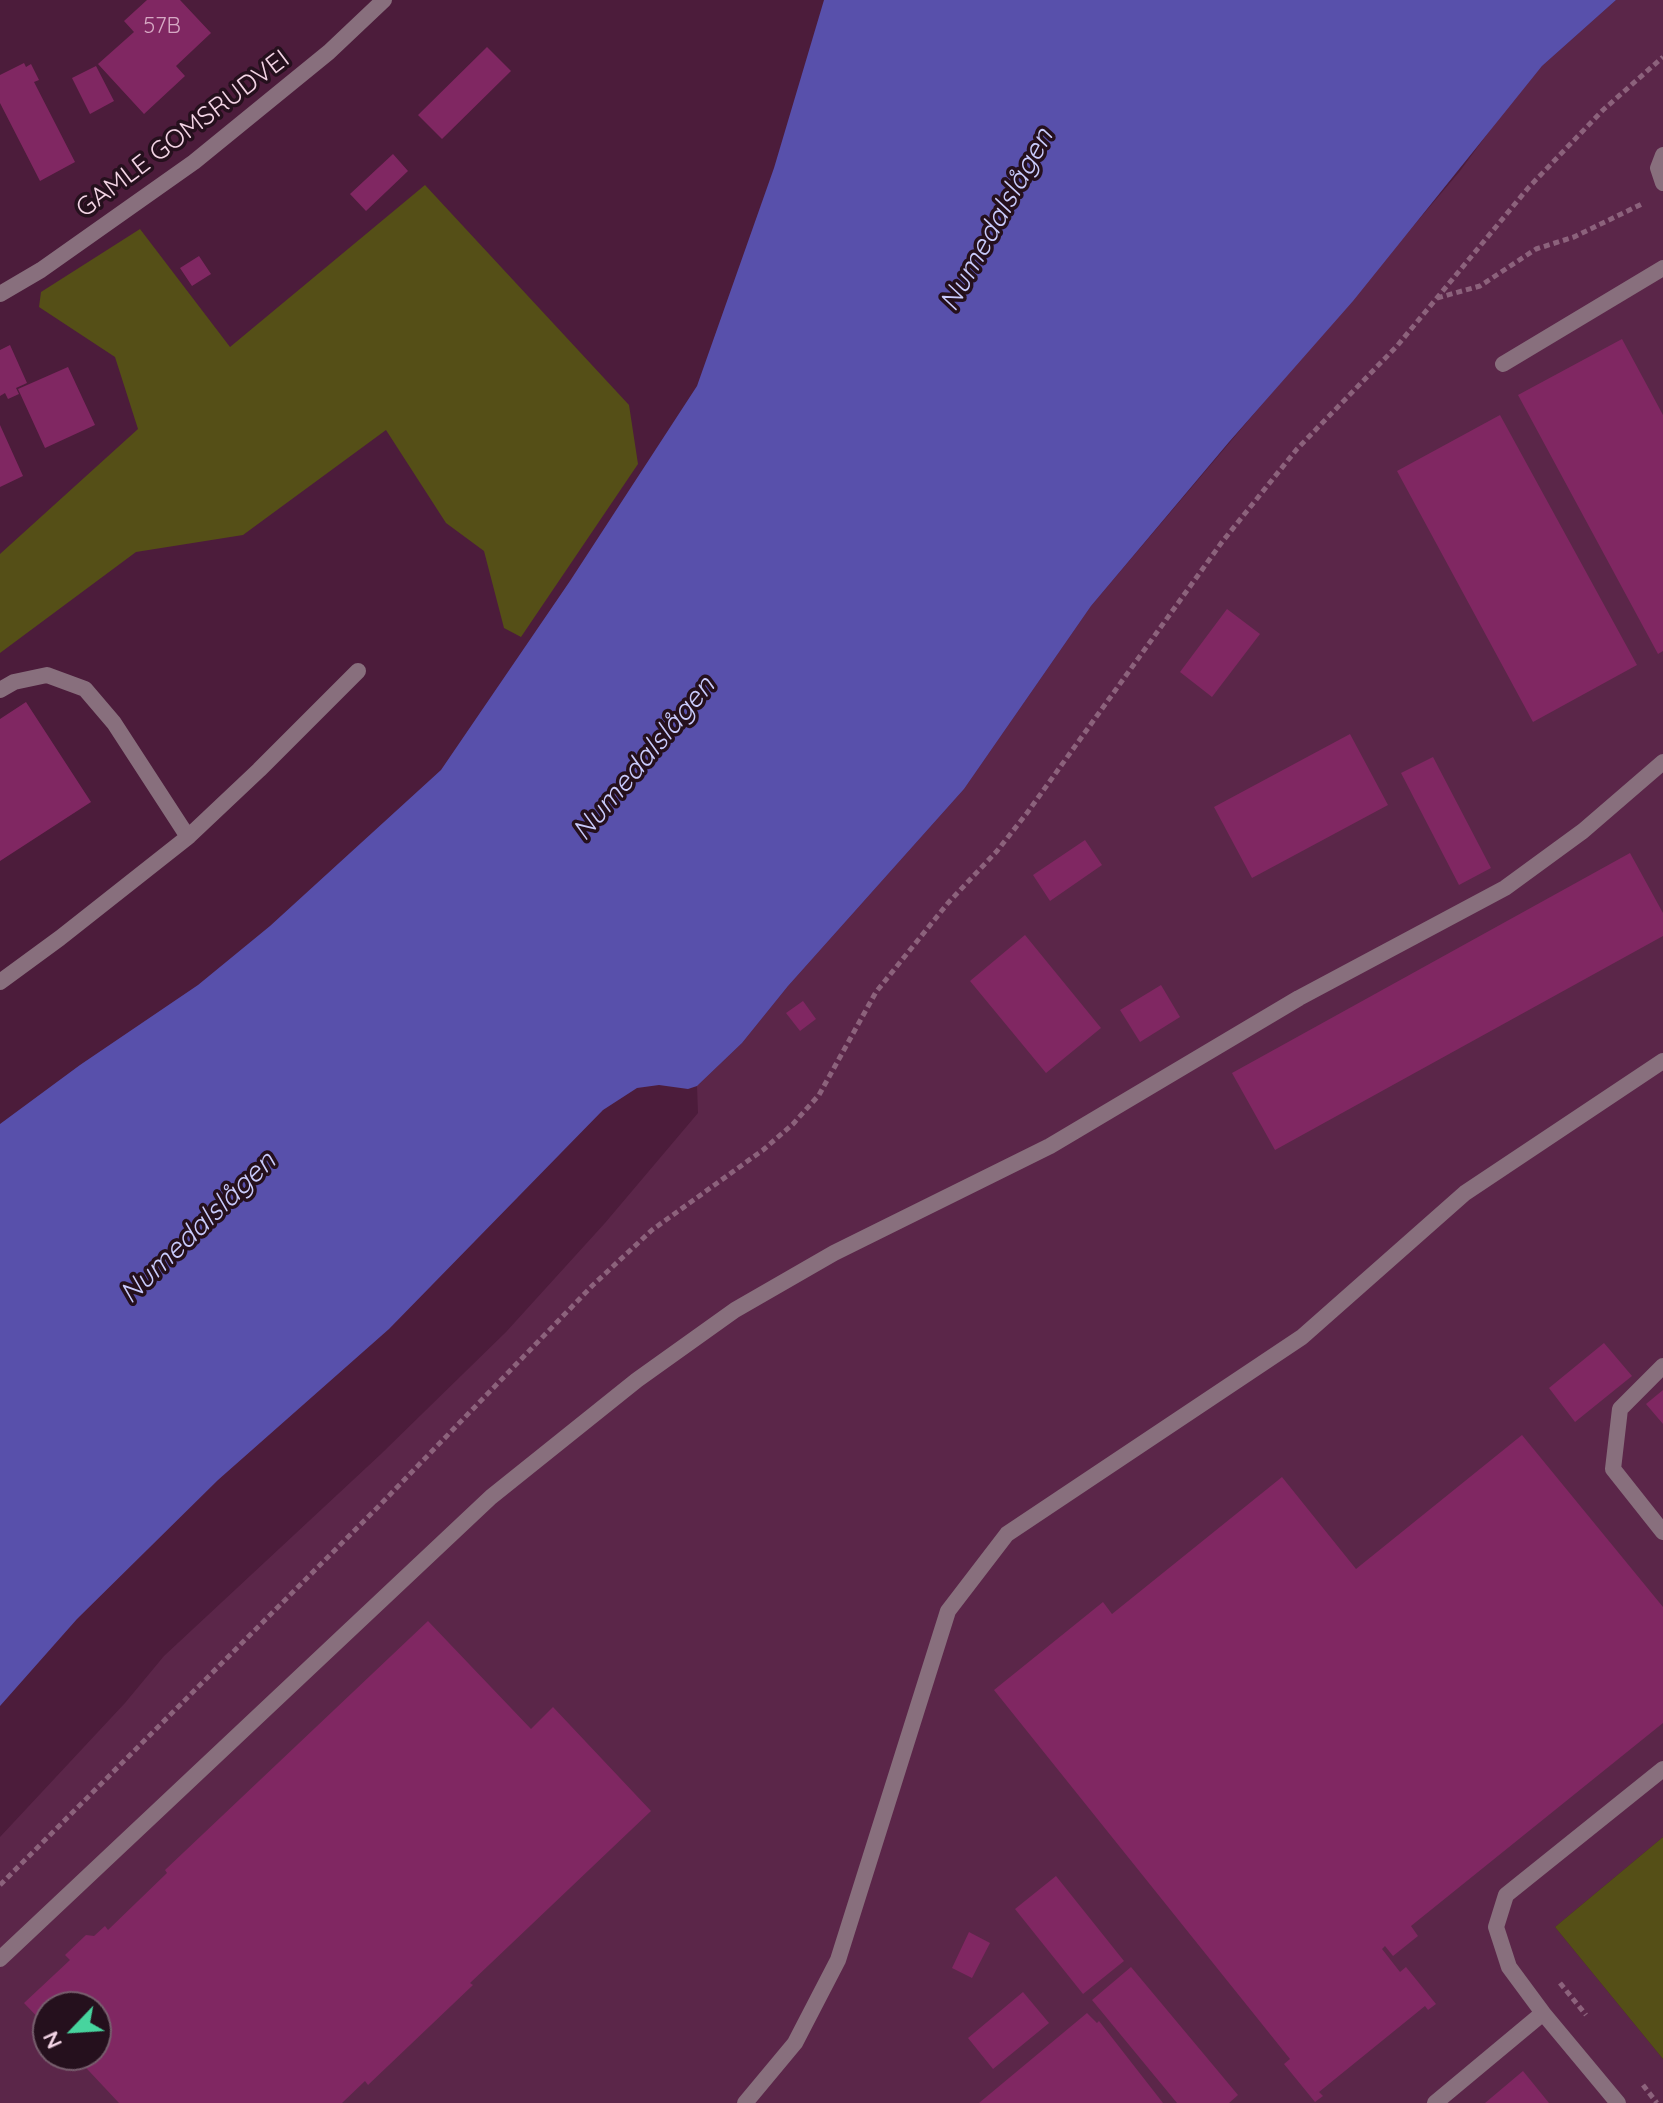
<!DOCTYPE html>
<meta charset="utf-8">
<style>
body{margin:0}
#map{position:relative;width:1663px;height:2103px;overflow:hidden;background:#4c1c3b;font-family:Quicksand,sans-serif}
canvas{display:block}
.north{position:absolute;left:32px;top:1991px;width:80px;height:80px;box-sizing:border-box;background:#25101d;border:2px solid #775e6d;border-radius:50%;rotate:245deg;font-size:22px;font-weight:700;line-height:32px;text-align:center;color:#f3d4e5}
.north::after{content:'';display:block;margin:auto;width:28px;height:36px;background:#47d49e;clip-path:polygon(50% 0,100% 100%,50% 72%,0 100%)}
</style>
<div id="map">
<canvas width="1663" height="2103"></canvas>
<div class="north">N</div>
</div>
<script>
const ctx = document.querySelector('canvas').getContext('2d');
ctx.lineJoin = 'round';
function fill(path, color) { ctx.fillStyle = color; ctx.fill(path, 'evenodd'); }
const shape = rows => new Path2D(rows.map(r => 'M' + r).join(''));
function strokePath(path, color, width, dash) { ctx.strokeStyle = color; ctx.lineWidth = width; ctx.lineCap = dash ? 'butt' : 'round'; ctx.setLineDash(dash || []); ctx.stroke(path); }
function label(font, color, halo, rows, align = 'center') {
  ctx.font = font + ' Quicksand,sans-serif'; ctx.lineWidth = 7; ctx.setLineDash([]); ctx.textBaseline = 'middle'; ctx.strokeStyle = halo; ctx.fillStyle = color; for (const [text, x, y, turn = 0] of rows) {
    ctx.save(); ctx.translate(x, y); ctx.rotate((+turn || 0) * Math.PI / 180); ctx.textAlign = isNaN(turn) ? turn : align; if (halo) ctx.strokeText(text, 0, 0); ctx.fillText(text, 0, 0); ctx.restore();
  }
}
fill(shape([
 [1616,0,1663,0,1663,1837,1555,1927,1663,2059,1663,2103,0,2103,0,1837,125,1703,164,1656,381,1454,506,1332,605,1223,698,1113,697,1086,742,1043,788,986,964,789,1091,606,1460,171,1499,118,1542,66],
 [48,2007,96,2007,96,2055,48,2055]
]), '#5b2649');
fill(shape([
 [425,185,629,405,638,464,521,637,504,628,484,551,446,523,386,430,243,535,136,552,0,653,0,554,138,429,115,357,39,307,41,292,140,229,230,347],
 [1663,1837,1663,2059,1555,1927]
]), '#554f17');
fill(shape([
 [824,0,1616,0,1542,66,1353,301,1229,442,1091,606,964,789,788,986,742,1043,697,1086,688,1089,659,1085,637,1088,603,1110,389,1329,218,1480,77,1619,0,1706,0,1124,80,1065,198,985,270,926,441,770,570,581,697,386,774,168]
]), '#5850ab');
fill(shape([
 [147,0,180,0,211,33,176,66,185,76,144,114,98,64,134,32,124,21],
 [487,47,511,71,442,139,418,115],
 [24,63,26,67,31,64,39,80,34,82,75,162,40,181,0,103,0,75],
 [96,66,114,101,90,114,72,78],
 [393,154,408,171,366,211,350,194],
 [199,256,211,274,192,286,180,268],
 [1622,339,1663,415,1663,651,1658,654,1518,395],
 [10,345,27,383,16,388,19,394,8,399,5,393,0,396,0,350],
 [68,367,95,425,45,448,18,389],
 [1500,415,1637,665,1533,722,1397,471],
 [0,425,23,476,0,487],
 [1227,609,1260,634,1212,697,1180,672],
 [26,702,91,802,0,861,0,719],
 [1350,734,1388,805,1252,878,1214,807],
 [1433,757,1491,868,1459,885,1401,773],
 [1085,840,1102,865,1050,901,1033,875],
 [1630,853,1663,913,1663,936,1275,1150,1232,1073],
 [1025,935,1101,1028,1046,1073,970,981],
 [1161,985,1180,1017,1140,1042,1120,1010],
 [803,1001,816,1019,800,1031,786,1013],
 [1604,1343,1632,1376,1575,1422,1549,1388],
 [1663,1390,1663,1424,1646,1404],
 [1522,1435,1663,1607,1663,1723,1411,1926,1418,1936,1393,1956,1385,1946,1382,1949,1400,1972,1406,1967,1436,2004,1428,2010,1425,2006,1319,2092,1323,2096,1315,2102,1284,2064,1290,2059,994,1690,1103,1602,1112,1614,1282,1477,1356,1569],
 [428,1621,531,1729,553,1707,651,1811,470,1983,473,1985,368,2085,365,2081,342,2103,119,2103,74,2055,96,2055,96,2007,48,2007,48,2028,24,2003,70,1960,65,1955,86,1935,94,1936,105,1926,108,1930,167,1873,165,1870],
 [1056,1876,1124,1961,1083,1994,1015,1909],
 [969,1932,990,1943,972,1978,952,1968],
 [1131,1967,1238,2095,1229,2103,1177,2103,1092,2000],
 [1023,1992,1049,2023,993,2069,968,2038],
 [1087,2013,1097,2023,1099,2021,1163,2103,979,2103],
 [1523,2071,1549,2103,1485,2103]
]), '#802762');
strokePath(shape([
 [1437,298,1480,286,1536,249,1574,237,1644,203],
 [0,1885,376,1509,593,1285,652,1230,763,1150,793,1124,819,1095,876,992,948,903,997,851,1027,813,1222,542,1297,449,1397,346,1529,187,1603,110,1663,57],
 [1560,1983,1586,2015],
 [1643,2085,1657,2103]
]), '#8c627c', 5, [6, 4]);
strokePath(shape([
 [1663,155,1658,168,1663,183],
 [1503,364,1663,268],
 [0,690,14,682,47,675,85,689,114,723,188,837],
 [0,982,60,938,188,837,259,770,358,671],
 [1663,1366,1620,1409,1613,1469,1663,1532],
 [0,1959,491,1497,637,1380,735,1310,834,1253,1050,1146,1299,998,1505,888,1583,831,1663,762],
 [1543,2013,1509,1967,1496,1927,1506,1895,1663,1769],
 [745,2103,795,2043,838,1960,948,1611,1007,1534,1302,1337,1465,1193,1663,1061],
 [1435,2103,1543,2013,1618,2103]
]), '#886f7d', 16);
strokePath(shape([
 [0,294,41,270,194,162,329,52,384,0]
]), '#886f7d', 16);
label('22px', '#d6a9c4', null, [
 ["57B",162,26]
]);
label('26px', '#f3d4e5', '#25101d', [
 ["GAMLE GOMSRUDVEI",183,134,-37]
]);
label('italic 28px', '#c9cbfc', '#25101d', [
 ["Numedalslågen",997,220,-61],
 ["Numedalslågen",644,759,-50],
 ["Numedalslågen",198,1228,-44]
]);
</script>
